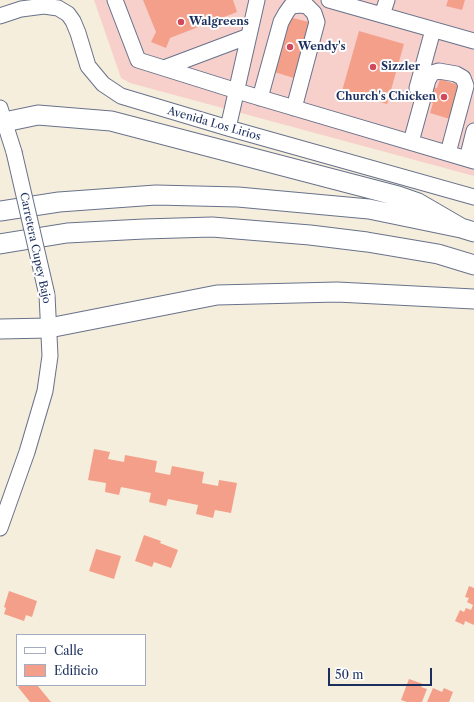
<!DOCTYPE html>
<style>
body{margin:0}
#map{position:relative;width:474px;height:702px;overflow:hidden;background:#f6eedc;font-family:"Libre Caslon Text",serif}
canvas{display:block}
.legend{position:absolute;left:16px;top:634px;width:130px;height:52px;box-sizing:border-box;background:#fff;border:1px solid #a4acbf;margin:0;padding:5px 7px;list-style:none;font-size:12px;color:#1b2f5e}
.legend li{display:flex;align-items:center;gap:8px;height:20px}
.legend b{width:20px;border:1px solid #a4acbf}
.scale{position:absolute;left:328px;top:668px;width:104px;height:18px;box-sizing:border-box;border:2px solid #1b2f5e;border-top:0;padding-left:5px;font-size:12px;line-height:14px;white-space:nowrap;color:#1b2f5e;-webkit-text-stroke:3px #fff;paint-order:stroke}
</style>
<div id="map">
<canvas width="474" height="702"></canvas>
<ul class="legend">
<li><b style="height:5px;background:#fff"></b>Calle</li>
<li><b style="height:11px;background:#f49f89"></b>Edificio</li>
</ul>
<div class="scale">50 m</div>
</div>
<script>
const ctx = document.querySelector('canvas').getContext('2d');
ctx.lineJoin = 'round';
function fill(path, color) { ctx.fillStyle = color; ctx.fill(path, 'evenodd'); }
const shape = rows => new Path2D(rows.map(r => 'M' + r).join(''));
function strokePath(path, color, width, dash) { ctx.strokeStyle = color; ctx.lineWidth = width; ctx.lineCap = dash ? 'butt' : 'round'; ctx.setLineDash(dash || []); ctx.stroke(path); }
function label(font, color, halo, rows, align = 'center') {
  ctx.font = font + ' "Libre Caslon Text",serif'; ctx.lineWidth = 4; ctx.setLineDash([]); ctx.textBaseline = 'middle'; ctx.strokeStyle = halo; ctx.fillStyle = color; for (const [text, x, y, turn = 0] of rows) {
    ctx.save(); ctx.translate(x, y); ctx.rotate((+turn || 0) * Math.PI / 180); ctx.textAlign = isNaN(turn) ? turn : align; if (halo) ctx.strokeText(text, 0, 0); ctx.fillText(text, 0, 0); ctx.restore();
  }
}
fill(shape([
 [94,0,474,0,474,176,130,83,121,78]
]), '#f7d0cc');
fill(shape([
 [143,0,233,0,237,12,170,38,166,48,151,42,156,32],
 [448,0,465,0,462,10,446,6],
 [285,16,309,22,294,78,271,71],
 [359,31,404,44,387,104,342,91],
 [440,79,458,85,461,92,453,120,430,113,433,103,427,101,432,87,437,88],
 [94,449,110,452,108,459,124,462,125,455,157,461,155,472,170,475,172,466,204,472,202,483,218,486,219,480,237,483,231,513,215,510,213,518,196,514,198,505,168,499,166,506,149,502,151,493,121,487,119,495,105,492,106,483,88,480],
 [144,535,161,541,160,543,178,550,171,568,154,562,152,567,135,561],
 [96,549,121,556,114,579,89,571],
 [469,586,474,588,474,625,465,621,464,625,455,621,460,610,464,612,466,608,471,610,473,605,467,602,469,598,465,597],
 [9,591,37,601,32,617,26,615,24,621,4,614,6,608,4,607],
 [409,679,423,684,421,687,427,689,422,702,407,702,401,700],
 [21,685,37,685,51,702,30,702,18,687],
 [433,688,442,692,444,688,453,692,449,702,427,702]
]), '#f49f89');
const minor = shape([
 [115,0,138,60,237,91,474,161],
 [329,0,474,41],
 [382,15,387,0],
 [0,16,21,9,44,6,58,8,68,14,73,21,78,33,88,66,103,84,121,96,228,128,474,197],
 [164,68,249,36],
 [417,88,433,30],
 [260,98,281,22,286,13,291,6,301,5,307,6,314,13,317,22,294,108],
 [0,108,14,152],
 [228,128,257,0],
 [411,142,428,80,432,73,439,71,456,74,463,78,466,86,448,153],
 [467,159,474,131],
 [0,528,27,452,45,391,50,356,47,295]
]);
const major = shape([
 [0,123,38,115,111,121,398,196,418,203,461,228],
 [0,211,59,202,156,195,238,197,369,209,461,228,474,232],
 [0,244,67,233,144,229,212,227,310,235,367,242,438,254,474,265],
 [0,329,49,328,217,295,337,292,474,299]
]);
strokePath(minor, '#68728a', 17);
strokePath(major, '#68728a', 21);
strokePath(minor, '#fff', 15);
strokePath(major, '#fff', 19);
const minorBridge = shape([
 [14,152,47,295]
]);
strokePath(minorBridge, '#68728a', 17, []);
strokePath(minorBridge, '#fff', 15);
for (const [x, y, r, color] of [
 [181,22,4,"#d1495b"],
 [290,47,4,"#d1495b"],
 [373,67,4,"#d1495b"],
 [444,97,4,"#d1495b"]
]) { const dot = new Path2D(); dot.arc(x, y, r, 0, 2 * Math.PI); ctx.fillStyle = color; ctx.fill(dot); strokePath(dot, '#fff', 1.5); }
label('bold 11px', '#1b2f5e', '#fff', [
 ["Walgreens",189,22],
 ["Wendy's",298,47],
 ["Sizzler",381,67],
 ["Church's Chicken",436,97,"right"]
], 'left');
label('11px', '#1b2f5e', '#fff', [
 ["Avenida Los Lirios",214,124,16],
 ["Carretera Cupey Bajo",35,248,78]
]);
</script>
